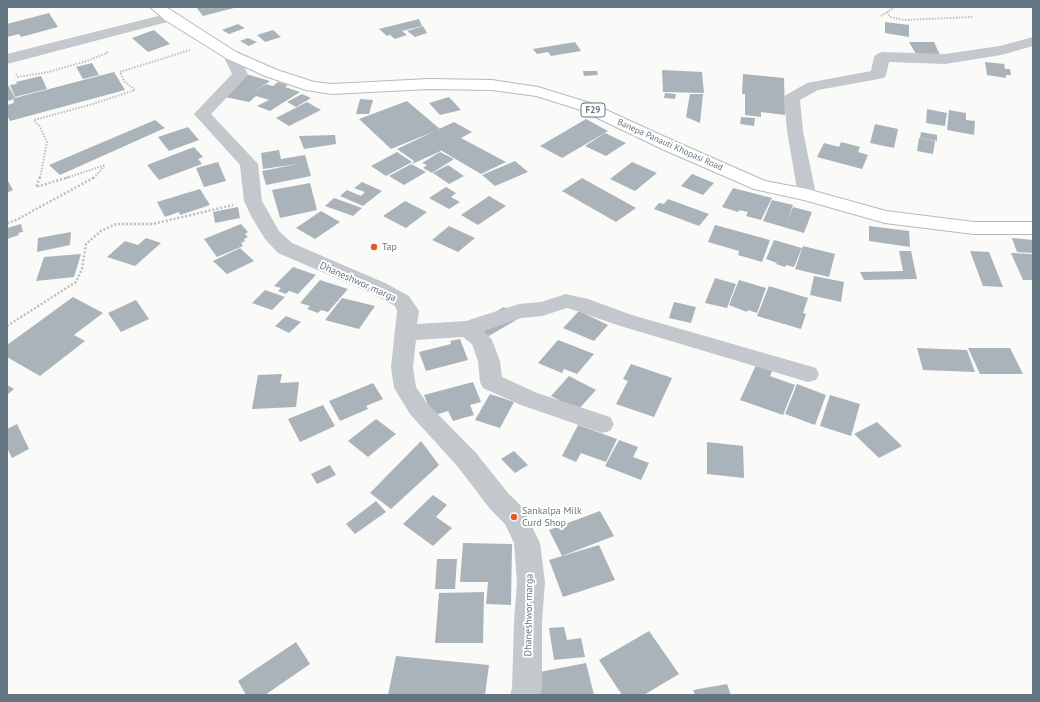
<!DOCTYPE html>
<style>
body{margin:0}
#map{position:relative;width:1040px;height:702px;overflow:hidden;background:#fafaf8;font-family:"PT Sans",sans-serif}
canvas{display:block}
.frame{position:absolute;inset:0;border:8px solid #657683;pointer-events:none}
</style>
<div id="map">
<canvas width="1040" height="702"></canvas>
<div class="frame"></div>
</div>
<script>
const ctx = document.querySelector('canvas').getContext('2d');
ctx.lineJoin = 'round';
function fill(path, color) { ctx.fillStyle = color; ctx.fill(path, 'evenodd'); }
const shape = rows => new Path2D(rows.map(r => 'M' + r).join(''));
function strokePath(path, color, width, dash) { ctx.strokeStyle = color; ctx.lineWidth = width; ctx.lineCap = dash ? 'butt' : 'round'; ctx.setLineDash(dash || []); ctx.stroke(path); }
function label(font, color, halo, rows, align = 'center') {
  ctx.font = font + ' "PT Sans",sans-serif'; ctx.lineWidth = 4; ctx.setLineDash([]); ctx.textBaseline = 'middle'; ctx.strokeStyle = halo; ctx.fillStyle = color; for (const [text, x, y, turn = 0] of rows) {
    ctx.save(); ctx.translate(x, y); ctx.rotate((+turn || 0) * Math.PI / 180); ctx.textAlign = isNaN(turn) ? turn : align; if (halo) ctx.strokeText(text, 0, 0); ctx.fillText(text, 0, 0); ctx.restore();
  }
}
fill(shape([
 [196,7,234,7,234,8,203,16],
 [49,13,58,27,21,37,19,34,7,37,7,24],
 [419,19,422,26,402,31,407,35,395,39,390,35,395,33,387,36,379,29],
 [885,22,909,25,909,37,885,33],
 [238,24,245,28,229,34,222,30],
 [423,26,427,33,415,37,407,31],
 [154,30,170,44,148,52,132,38],
 [273,30,281,37,265,42,257,35],
 [248,38,257,42,249,46,240,41],
 [575,42,581,51,551,56,548,52,537,54,533,49],
 [909,42,934,42,940,55,916,54],
 [985,62,1004,64,1005,69,1010,69,1011,75,1006,75,1006,78,987,75],
 [92,63,99,75,83,79,76,67],
 [662,70,702,72,704,93,663,92],
 [583,71,597,71,598,75,584,76],
 [114,72,125,90,10,121,7,115,7,105,14,103,13,98,12,100,7,101,7,83,16,100,15,98],
 [246,74,270,81,252,94,265,84,273,86,278,82,288,85,285,87,300,92,270,111,257,106,269,100,256,96,249,102,225,97],
 [743,74,784,78,785,115,761,112,761,117,745,115,745,94,742,94],
 [41,76,47,89,15,97,10,85,17,84,16,82],
 [665,93,676,94,675,99,664,98],
 [302,94,311,98,296,107,287,102],
 [690,94,703,94,700,123,686,117],
 [449,97,461,110,440,115,429,103],
 [360,99,373,100,369,114,356,114],
 [407,101,440,129,391,149,359,119],
 [307,102,321,110,289,126,276,118],
 [927,109,947,113,945,126,926,123],
 [949,110,966,113,966,120,975,121,974,135,947,130],
 [741,117,755,118,754,126,740,124],
 [586,119,608,131,562,158,540,146],
 [155,120,165,128,60,175,49,165],
 [454,122,472,132,461,138,506,162,481,174,442,151,443,150,412,164,414,161,397,149],
 [875,124,898,129,894,148,870,143],
 [188,127,199,140,169,151,158,137],
 [921,132,937,135,937,141,920,138],
 [605,133,626,143,606,156,585,146],
 [335,135,336,144,304,149,299,136],
 [919,138,935,141,933,154,917,151],
 [841,142,860,147,858,152,868,155,862,169,817,157,824,143,839,147],
 [194,147,203,157,198,159,202,164,159,180,147,165],
 [279,150,281,159,305,155,311,176,266,185,262,171,298,164,263,169,261,153],
 [397,152,412,162,386,176,371,166],
 [440,152,454,159,432,173,423,168,427,165,422,163],
 [515,161,528,172,495,186,482,175],
 [218,162,226,181,204,187,196,168],
 [632,162,657,173,635,191,610,179],
 [411,164,426,172,404,185,389,176],
 [448,165,464,176,449,184,433,173],
 [692,174,714,183,703,195,681,186],
 [582,178,636,208,616,222,562,191],
 [7,179,13,190,7,193],
 [362,182,382,191,363,206,340,196,347,190,361,196,365,192,354,188],
 [310,183,317,210,280,218,272,190],
 [446,187,456,193,451,197,460,202,449,209,429,198],
 [733,188,772,198,761,220,746,216,748,212,739,210,738,212,722,207],
 [200,189,210,205,180,215,179,212,165,217,157,202],
 [489,196,506,206,478,225,461,215],
 [334,198,362,208,353,216,325,206],
 [668,199,709,214,699,226,654,209,659,203,664,204],
 [772,200,793,205,787,221,793,207,812,212,804,233,763,221],
 [405,201,427,212,406,228,383,216],
 [238,207,240,218,215,223,213,212],
 [321,211,340,222,315,239,296,228],
 [21,224,23,232,18,233,19,235,7,239,7,228],
 [241,224,248,232,245,234,248,237,244,239,245,241,241,243,243,246,217,257,204,239],
 [715,225,770,240,762,262,738,255,739,251,708,242],
 [449,226,475,238,458,252,432,240],
 [869,226,909,231,910,247,869,241],
 [71,232,70,245,37,252,38,238],
 [146,238,161,243,135,266,107,257,125,241,138,245],
 [1012,238,1033,240,1033,253,1017,252],
 [774,240,802,248,794,267,786,265,785,267,776,264,777,263,766,259],
 [803,246,835,254,829,277,795,269],
 [240,248,254,261,227,274,213,261],
 [899,251,911,251,917,279,864,280,860,272,903,271],
 [970,251,989,252,1003,287,983,286],
 [1011,253,1033,254,1033,280,1023,280],
 [81,254,74,277,36,281,44,257],
 [293,267,316,275,298,294,289,291,286,294,278,291,281,288,274,286],
 [814,276,844,282,841,302,810,295],
 [715,278,736,284,727,308,705,303],
 [320,280,348,289,328,312,321,310,318,313,307,309,310,306,300,303],
 [739,280,766,288,757,313,748,310,747,312,729,305],
 [769,286,808,298,803,313,806,314,801,329,757,316],
 [265,290,285,297,272,310,252,303],
 [73,297,103,313,74,335,85,341,40,376,7,357,7,345],
 [342,298,375,306,359,329,325,320],
 [136,300,149,319,121,332,108,313],
 [674,302,696,307,691,323,669,318],
 [504,307,518,319,487,337,478,329,479,321],
 [579,311,608,325,594,341,563,328],
 [286,316,301,322,289,333,275,326],
 [460,339,468,360,426,371,419,352,451,344,450,341],
 [558,340,594,354,577,374,564,369,562,373,538,363],
 [917,348,967,350,975,372,923,370],
 [968,348,1010,348,1023,374,980,374],
 [757,363,773,369,770,376,795,385,783,415,740,400],
 [631,364,672,378,654,417,616,404,628,381,623,379],
 [282,374,280,383,299,382,296,407,252,409,258,375],
 [569,376,596,390,578,410,551,396],
 [473,382,481,402,470,405,474,415,453,421,448,411,432,416,424,395],
 [373,383,383,399,366,406,368,409,340,421,329,401],
 [797,384,826,395,815,425,785,414],
 [7,385,14,389,7,395],
 [490,394,514,402,500,428,475,420],
 [830,395,860,404,851,436,820,426],
 [323,405,335,426,300,442,288,419],
 [376,419,396,434,368,457,348,441],
 [877,422,902,446,879,458,854,434],
 [17,424,29,449,12,458,7,448,7,429],
 [578,425,617,439,606,462,581,453,576,462,562,456],
 [619,440,638,447,633,457,649,463,641,480,605,466],
 [421,441,439,465,391,509,370,493],
 [707,442,743,446,744,478,707,474],
 [514,451,528,465,515,473,501,459],
 [330,465,336,475,317,484,311,474],
 [433,495,447,505,436,517,452,528,433,546,403,524],
 [376,501,386,512,355,534,346,524],
 [600,511,614,536,562,556,549,530],
 [463,543,512,544,511,605,486,604,488,582,460,582],
 [599,545,615,580,563,597,549,560],
 [437,559,457,559,455,589,435,589],
 [484,592,483,643,435,643,439,593],
 [564,627,567,640,581,638,585,657,554,660,549,628],
 [649,631,679,674,644,695,622,695,599,660],
 [296,642,310,664,265,695,246,695,238,681],
 [396,656,489,665,485,695,388,695],
 [586,663,594,695,539,695,535,673],
 [727,684,731,695,695,695,693,690]
]), '#aab3b9');
const major = shape([
 [150,7,166,7,236,52,277,70,314,82,332,84,429,79,492,80,538,87,593,104,674,141,765,181,807,189,886,211,974,222,1033,222,1033,234,974,234,885,223,804,200,754,189,662,149,581,110,536,96,492,90,429,89,332,94,306,90,265,76,226,58,165,20,150,7]
]);
strokePath(major, '#b5babe', 2);
strokePath(shape([
 [887,12,890,17,904,20,973,17],
 [881,16,895,7],
 [16,74,18,77,48,72,87,61,107,53,107,50],
 [40,178,47,142,40,127,34,120,93,104,135,90,124,81,120,72,190,50],
 [66,178,105,165,94,178]
]), '#bbbfc2', 2, [1.5, 1.5]);
strokePath(shape([
 [40,177,36,187,69,177],
 [7,223,16,220,95,177],
 [7,326,76,282,82,269,86,244,101,231,116,224,153,224,233,205]
]), '#bbbfc2', 2.5, [2, 2]);
fill(shape([
 [170,13,175,14,177,17,175,20,7,64,7,54,170,13],
 [1033,37,1033,46,1001,55,945,64,889,62,886,75,884,78,818,90,800,100,803,131,816,195,814,199,807,201,800,199,798,195,787,131,784,98,786,95,807,83,871,71,874,57,877,54,882,52,945,54,1000,46,1033,37],
 [231,50,236,52,239,55,248,75,211,114,258,164,262,201,279,231,292,243,385,283,409,296,419,311,417,324,466,321,519,304,541,302,566,294,588,299,632,315,816,368,819,374,816,380,808,382,617,325,577,311,567,308,542,316,521,318,484,331,492,340,500,361,502,377,537,393,610,417,614,424,610,431,602,433,521,405,483,388,480,382,478,361,472,344,463,337,416,340,413,367,416,387,426,402,476,453,508,493,523,508,540,543,545,582,542,622,542,688,540,695,510,695,512,688,514,622,517,582,514,543,505,524,490,509,458,467,410,414,394,388,391,367,397,311,395,306,371,293,278,253,265,239,251,216,244,201,240,165,194,114,232,74,223,55,226,52,231,50]
]), '#c3c8cc');
fill(major, '#fff');
for (const [x, y, r, color] of [
 [374,247,4,"#e4572e"],
 [514,517,4,"#e4572e"]
]) { const dot = new Path2D(); dot.arc(x, y, r, 0, 2 * Math.PI); ctx.fillStyle = color; ctx.fill(dot); strokePath(dot, '#fff', 1.5); }
for (const [x, y, w] of [
 [593,110,24]
]) { const box = new Path2D(); box.roundRect(x - w / 2, y - 7, w, 14, 3); ctx.fillStyle = '#fff'; ctx.fill(box); strokePath(box, '#657683', 1); }
label('bold 9px', '#657683', null, [
 ["F29",593,110]
]);
label('9px', '#657683', '#fff', [
 ["Banepa Panauti Khopasi Road",670,145,24]
]);
label('10px', '#657683', '#fff', [
 ["Tap",382,247],
 ["Sankalpa Milk",522,511],
 ["Curd Shop",522,523]
], 'left');
label('10px', '#657683', '#fff', [
 ["Dhaneshwor marga",358,282,24],
 ["Dhaneshwor marga",529,615,-89]
]);
</script>
